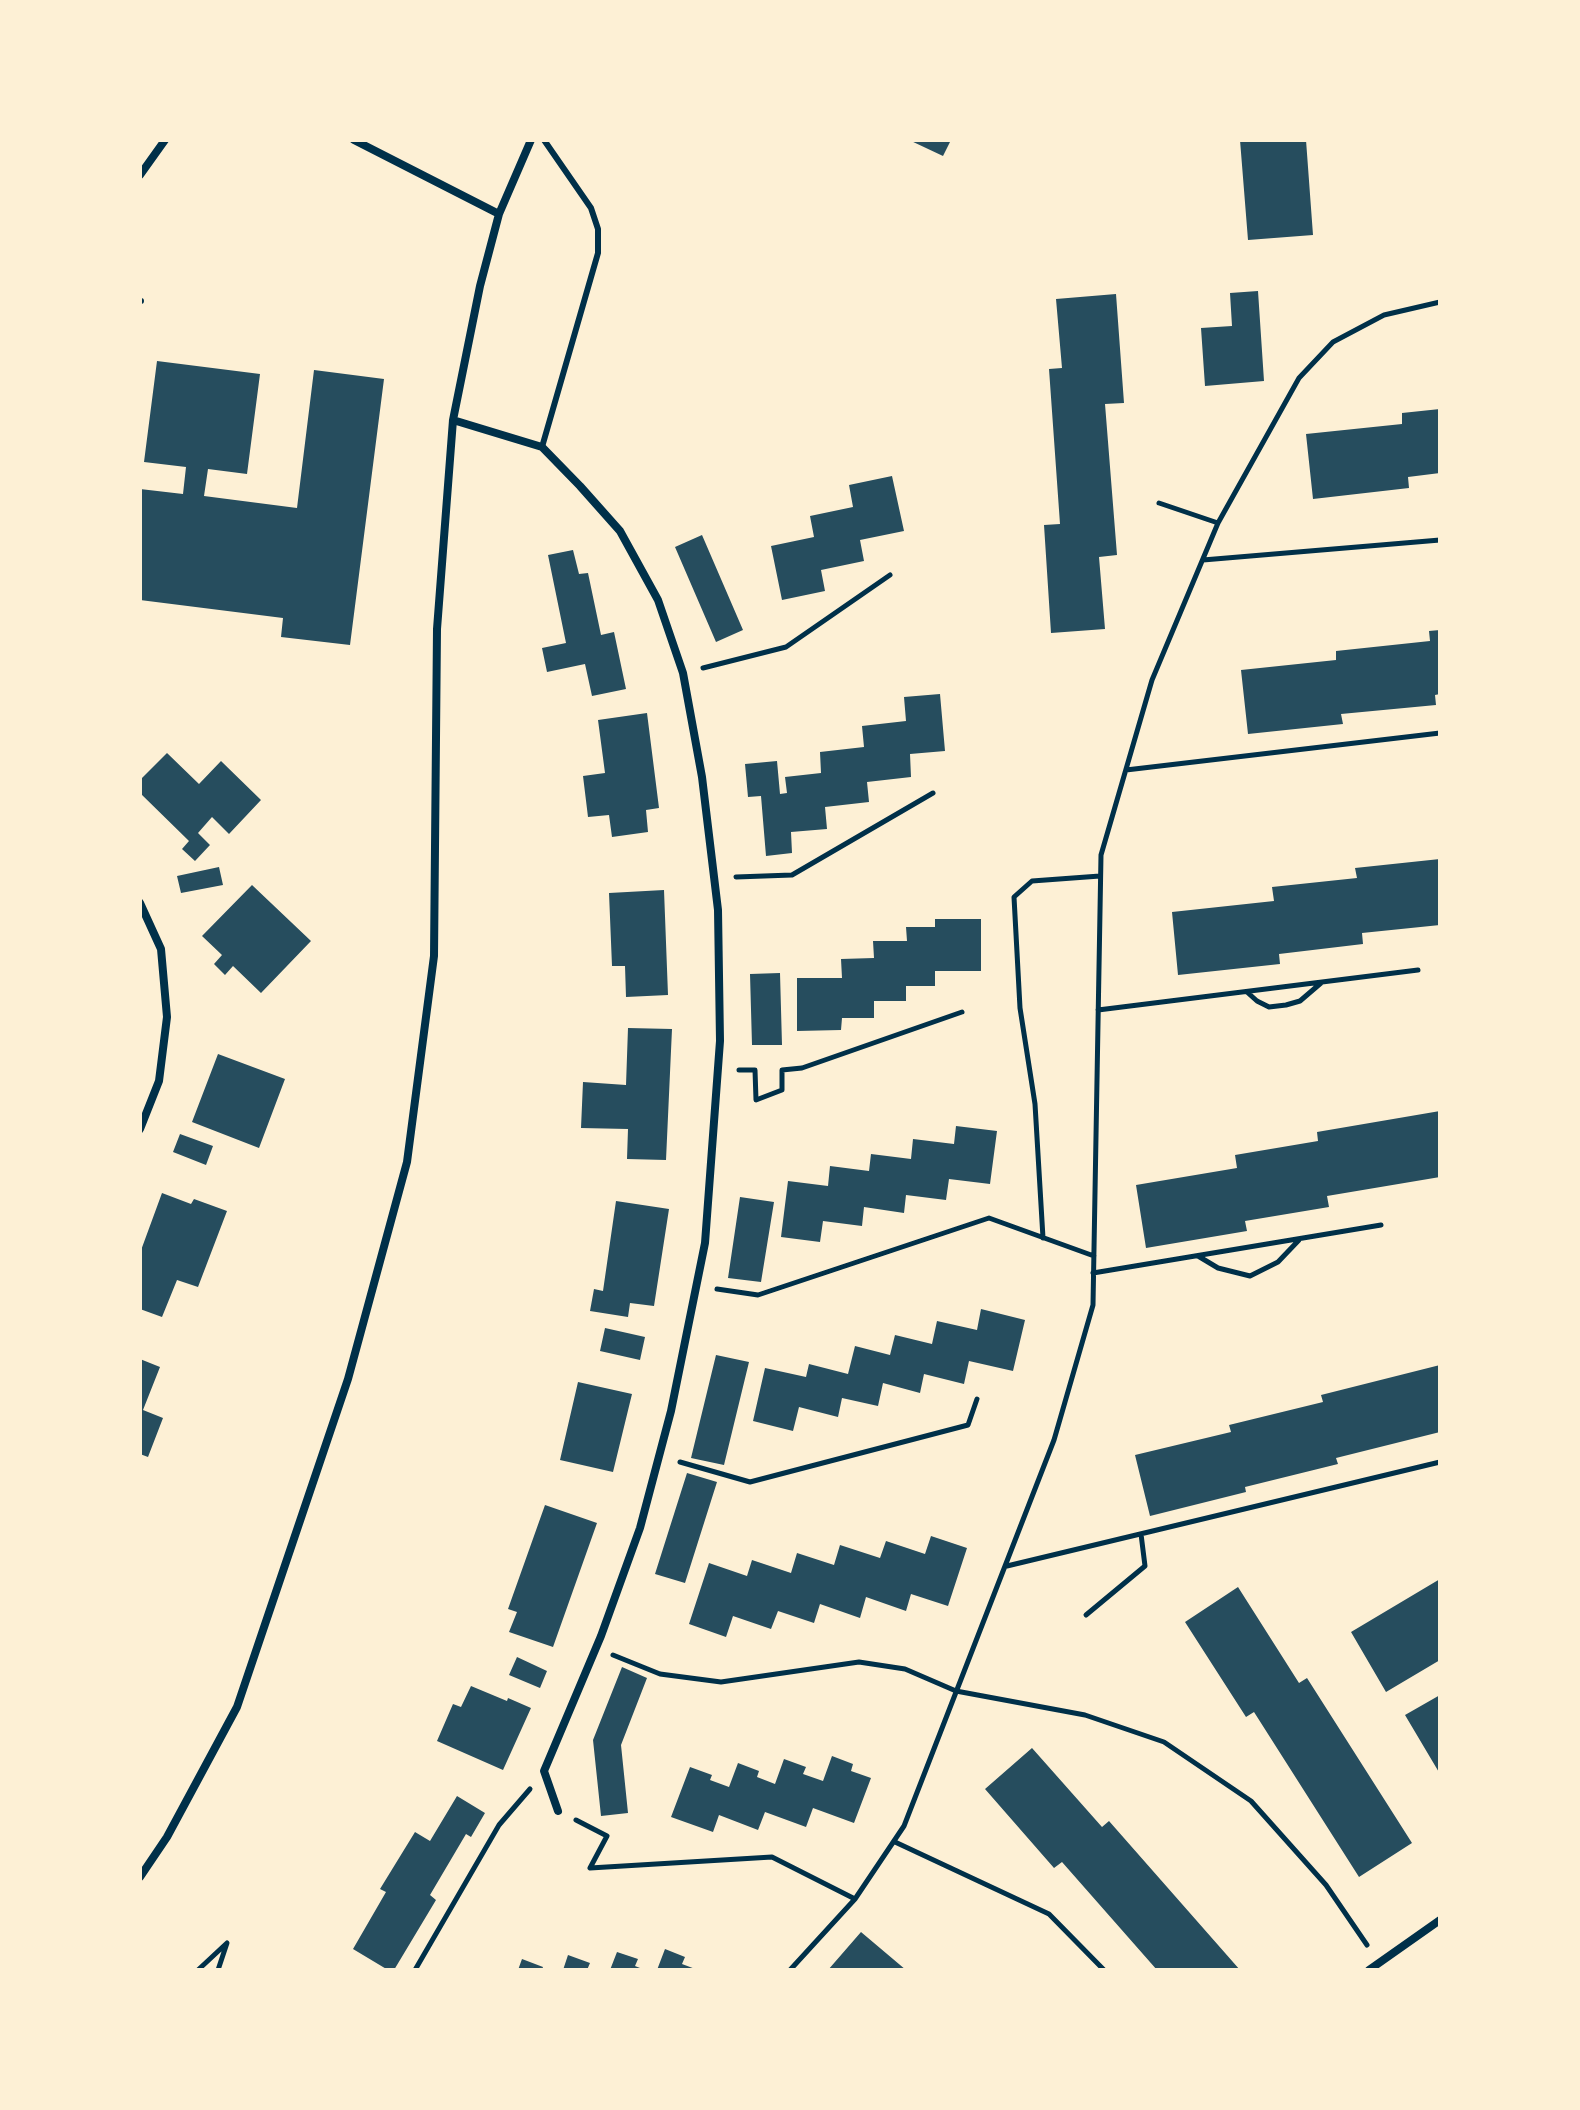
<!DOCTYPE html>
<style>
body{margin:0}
#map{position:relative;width:1580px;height:2110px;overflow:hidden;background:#fdf0d5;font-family:"Space Grotesk",sans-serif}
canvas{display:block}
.frame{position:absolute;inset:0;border:142px solid #fdf0d5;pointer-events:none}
</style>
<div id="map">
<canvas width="1580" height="2110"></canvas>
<div class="frame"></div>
</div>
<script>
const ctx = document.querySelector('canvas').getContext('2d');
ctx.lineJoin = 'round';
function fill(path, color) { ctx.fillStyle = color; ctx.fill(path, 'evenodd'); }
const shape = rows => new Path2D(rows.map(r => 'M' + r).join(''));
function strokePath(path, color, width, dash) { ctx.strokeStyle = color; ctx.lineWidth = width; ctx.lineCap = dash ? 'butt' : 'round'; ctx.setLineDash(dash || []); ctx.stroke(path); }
fill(shape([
 [909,140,951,140,943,156],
 [1240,140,1306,140,1313,235,1248,240],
 [1258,291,1264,381,1205,386,1201,328,1232,326,1230,293],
 [1116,294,1124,403,1105,404,1117,555,1099,557,1105,629,1051,633,1044,525,1060,524,1049,369,1062,368,1056,299],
 [157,361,260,374,247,474,208,469,204,496,297,508,314,370,384,379,350,645,281,637,283,618,140,600,140,489,183,494,186,467,144,462],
 [1440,409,1440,473,1408,477,1409,488,1313,499,1306,434,1402,424,1402,413],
 [892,476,904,531,860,540,864,561,821,570,825,591,782,600,771,546,814,537,810,516,853,507,849,485],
 [702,535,743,630,716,642,675,547],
 [573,550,579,574,588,573,601,635,614,632,626,689,592,696,585,664,547,672,542,648,566,643,548,555],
 [1440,630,1440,694,1435,695,1436,705,1341,714,1343,724,1248,734,1241,670,1336,660,1336,651,1430,641,1429,631],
 [940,694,945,751,910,754,911,777,867,782,869,802,825,807,827,829,791,832,792,853,766,856,761,796,748,797,745,764,777,761,780,794,787,793,785,777,821,773,820,752,864,747,862,726,906,721,904,697],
 [647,713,659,808,646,810,648,832,612,837,609,815,588,817,583,776,605,773,598,720],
 [167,753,199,784,221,761,261,800,229,834,212,817,198,833,210,845,195,861,182,849,189,841,140,793,140,780],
 [1440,859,1440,925,1362,933,1363,944,1279,954,1280,964,1178,975,1172,912,1274,901,1272,887,1357,878,1355,868],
 [219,867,223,885,181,893,177,876],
 [252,885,311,941,261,993,233,966,225,975,214,964,222,955,202,936],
 [664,890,668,995,626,997,625,966,612,966,609,893],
 [935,919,981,919,981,971,935,971,935,986,906,986,906,1001,874,1001,874,1018,842,1018,841,1030,797,1031,797,978,842,978,841,959,874,958,873,941,907,941,906,927,935,927],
 [780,973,782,1045,752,1045,750,974],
 [628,1028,672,1029,666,1160,627,1159,628,1129,581,1128,583,1082,626,1085],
 [218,1054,285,1079,259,1148,192,1122],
 [1440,1111,1440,1177,1327,1196,1329,1207,1245,1221,1247,1231,1146,1248,1136,1185,1237,1168,1235,1155,1318,1141,1317,1132],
 [956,1126,997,1131,990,1184,949,1179,946,1200,906,1195,904,1213,864,1207,862,1226,823,1221,820,1242,781,1237,788,1181,828,1186,830,1166,869,1171,871,1154,911,1159,913,1139,954,1144],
 [180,1134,213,1146,206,1165,173,1152],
 [162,1193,191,1204,194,1199,227,1211,198,1287,177,1280,162,1317,140,1309,140,1253],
 [740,1197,774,1202,761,1282,728,1278],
 [616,1201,669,1209,654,1306,630,1303,628,1317,590,1311,594,1289,603,1291],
 [981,1309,1025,1320,1013,1371,969,1361,964,1384,924,1374,920,1393,883,1383,878,1406,842,1398,838,1417,799,1407,793,1431,753,1421,765,1368,806,1377,809,1364,848,1374,855,1346,890,1355,895,1335,932,1344,937,1321,977,1330],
 [605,1328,645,1337,640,1360,600,1351],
 [716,1355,749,1362,724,1465,691,1458],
 [140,1359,160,1367,143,1410,163,1418,148,1457,140,1454],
 [1440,1365,1440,1432,1336,1458,1338,1464,1245,1487,1246,1492,1150,1516,1135,1455,1231,1432,1229,1425,1323,1402,1321,1395],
 [578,1382,632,1394,613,1472,560,1460],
 [687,1473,717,1482,685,1583,655,1574],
 [545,1505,597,1523,553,1647,509,1632,517,1612,508,1609],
 [931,1536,967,1548,948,1606,911,1594,906,1611,866,1597,860,1618,820,1604,814,1623,778,1611,771,1629,733,1616,726,1637,689,1624,709,1563,747,1576,752,1560,791,1573,797,1553,834,1565,840,1545,880,1558,886,1541,925,1554],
 [1440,1579,1440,1660,1386,1692,1351,1632],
 [1238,1587,1299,1683,1307,1678,1412,1843,1359,1877,1254,1712,1246,1717,1185,1622],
 [517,1657,547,1671,540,1688,509,1675],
 [622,1667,647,1678,621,1745,628,1813,601,1816,593,1740],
 [471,1686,507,1701,508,1698,531,1708,503,1770,437,1741,453,1704,461,1707],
 [1440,1695,1440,1774,1405,1715],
 [1032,1748,1102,1827,1109,1821,1240,1970,1157,1970,1062,1862,1054,1868,985,1789],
 [832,1756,853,1764,851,1771,871,1778,854,1823,813,1808,806,1827,765,1812,758,1830,719,1815,713,1832,671,1817,690,1767,712,1775,710,1780,729,1787,738,1763,759,1771,757,1777,775,1784,784,1759,806,1767,803,1774,823,1781],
 [457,1796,485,1813,471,1837,466,1834,430,1895,436,1900,394,1970,388,1970,353,1949,386,1892,380,1889,415,1832,430,1841],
 [861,1932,906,1970,828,1970],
 [665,1949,685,1957,682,1964,698,1970,657,1970],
 [617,1952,638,1959,635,1966,645,1970,610,1970],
 [568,1955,590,1963,587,1970,563,1970],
 [522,1959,543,1967,542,1970,518,1970]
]), '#264d5e');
strokePath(shape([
 [1159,503,1218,523],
 [1203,560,1440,540],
 [703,668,786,647,890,575],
 [1126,770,1440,733],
 [736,877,792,875,933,793],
 [1247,992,1257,1001,1269,1007,1286,1005,1300,1001,1321,983],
 [1098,1010,1418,970],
 [739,1070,755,1070,756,1100,782,1090,782,1070,802,1068,962,1012],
 [1043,1238,1035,1104,1020,1008,1014,897,1032,881,1100,876],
 [1198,1256,1218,1268,1250,1276,1278,1262,1299,1240],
 [1093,1273,1381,1225],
 [717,1289,758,1295,989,1218,1094,1256],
 [680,1462,750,1482,968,1425,977,1399],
 [1007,1566,1440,1462],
 [1086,1615,1145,1566,1141,1534],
 [613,1655,660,1674,721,1682,859,1662,905,1669,956,1691,1085,1715,1164,1742,1251,1801,1326,1885,1367,1945],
 [576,1820,607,1836,590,1868,772,1857,855,1899],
 [895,1842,1049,1914,1104,1970],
 [198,1970,227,1943,218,1970],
 [415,1970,499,1825,530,1789],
 [790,1970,855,1899,904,1826,1054,1440,1093,1305,1101,855,1152,680,1218,523,1299,378,1333,342,1384,315,1440,302]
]), '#003049', 5);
strokePath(shape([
 [140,301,141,301],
 [542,447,598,253,598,229,591,208,544,140]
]), '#003049', 6);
strokePath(shape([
 [354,140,499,214],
 [140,175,165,140],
 [453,420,542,447,580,486,620,531,658,600,683,673,702,777,718,910,720,1041,705,1243,671,1411,640,1528,601,1636,544,1771,558,1811],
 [140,903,161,949,167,1017,159,1081,140,1129],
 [140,1877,167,1837,237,1707,348,1379,407,1162,434,956,437,629,453,420,480,286,499,214,531,140],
 [1369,1970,1440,1920]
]), '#003049', 8);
</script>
